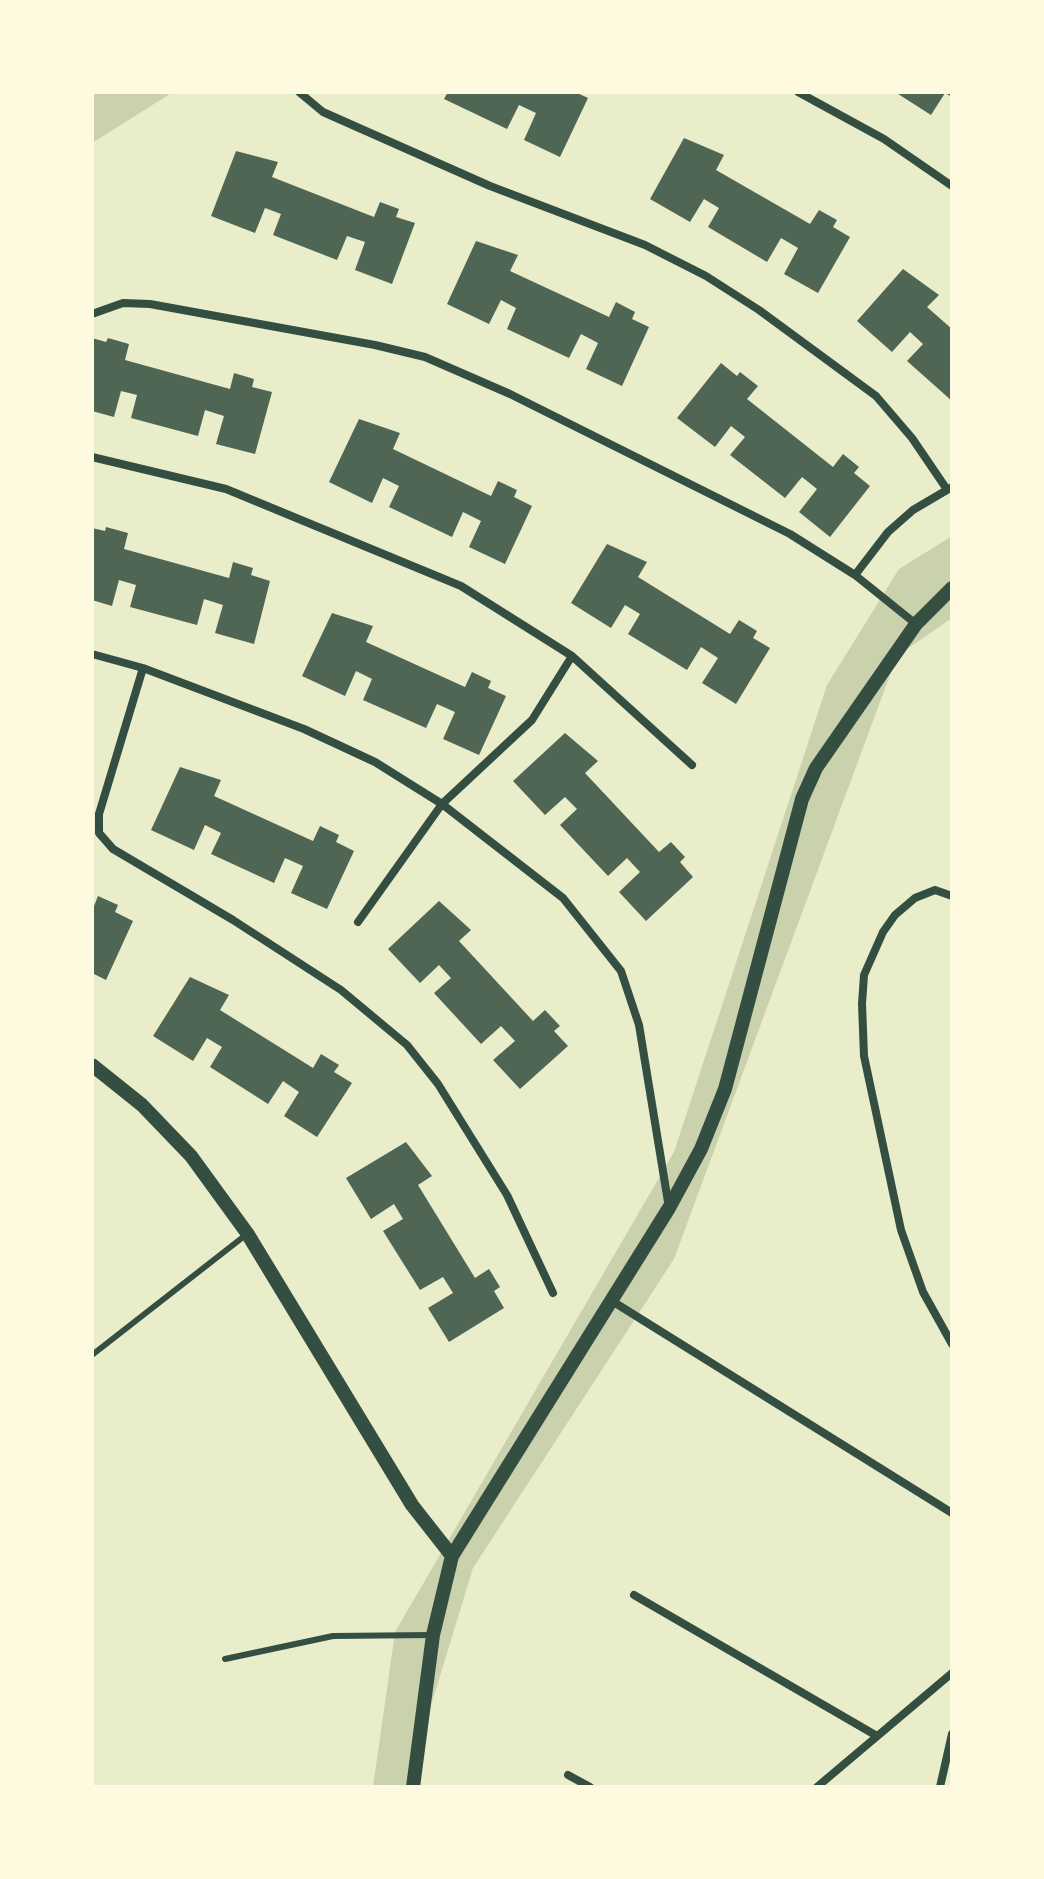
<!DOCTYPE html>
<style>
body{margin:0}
#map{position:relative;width:1044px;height:1879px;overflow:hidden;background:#e9edc9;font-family:"Open Sans",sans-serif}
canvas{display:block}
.frame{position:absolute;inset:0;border:94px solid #fefae0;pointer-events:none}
</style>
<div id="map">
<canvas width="1044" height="1879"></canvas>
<div class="frame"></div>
</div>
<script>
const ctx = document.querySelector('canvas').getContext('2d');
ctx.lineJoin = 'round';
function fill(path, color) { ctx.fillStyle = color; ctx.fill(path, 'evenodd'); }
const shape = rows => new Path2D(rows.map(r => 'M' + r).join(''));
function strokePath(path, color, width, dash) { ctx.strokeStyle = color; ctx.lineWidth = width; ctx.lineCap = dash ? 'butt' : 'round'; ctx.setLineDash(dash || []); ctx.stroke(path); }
fill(shape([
 [92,92,173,92,92,143],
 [952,536,952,618,897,656,674,1259,473,1568,418,1748,417,1787,373,1787,395,1632,674,1152,827,685,899,569]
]), '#cad2ad');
fill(shape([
 [448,92,575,92,588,98,560,157,524,140,536,113,519,105,507,129,444,99],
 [895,92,952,92,952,97,945,93,931,115],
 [684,138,724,155,716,170,810,224,819,210,837,220,833,227,850,237,818,293,784,274,798,248,781,238,767,262,708,227,719,208,704,199,690,222,650,199],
 [236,151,278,162,272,177,374,217,380,202,399,209,396,217,415,223,392,284,355,270,365,242,347,236,337,260,273,235,281,214,265,208,255,233,211,216],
 [476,241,518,255,510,271,609,317,616,302,635,312,632,319,649,327,622,386,586,369,598,343,581,334,569,358,507,329,516,308,501,300,489,324,447,304],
 [903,269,939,295,927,307,952,329,952,401,907,361,923,344,910,332,892,352,857,321],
 [92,338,106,342,108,338,129,344,125,360,230,389,234,373,254,379,252,387,272,392,255,454,216,444,224,416,205,410,198,436,131,418,137,395,121,391,114,417,92,411],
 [721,363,737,376,740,372,758,386,747,399,833,467,843,454,859,467,854,473,870,486,830,537,799,512,817,489,802,477,785,498,730,455,745,437,731,426,715,447,677,418],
 [359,419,400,433,393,449,491,496,498,481,517,490,514,497,532,506,505,564,469,547,481,521,463,512,452,537,389,507,399,486,383,478,372,503,329,482],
 [106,527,128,533,124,549,229,578,233,562,253,568,251,575,270,581,254,644,215,633,223,605,204,599,197,625,130,607,136,585,119,580,112,606,92,600,92,528,105,531],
 [607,544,647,562,638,577,730,634,739,620,757,631,753,638,770,648,736,704,702,683,718,658,701,647,687,670,628,634,640,614,625,605,611,628,571,603],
 [332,613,373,626,366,642,465,687,472,672,491,681,488,688,506,696,479,755,443,739,455,712,437,704,426,728,363,700,372,679,356,671,345,696,302,676],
 [565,733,598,761,585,773,659,852,671,842,685,857,680,862,693,877,646,921,619,892,640,872,627,858,608,876,560,825,577,809,565,797,545,815,513,781],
 [180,767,221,780,214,796,313,841,320,826,339,835,336,842,354,851,327,909,291,893,303,866,285,858,274,883,211,854,221,833,205,825,194,850,151,830],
 [98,896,118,905,115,912,133,921,106,980,92,973,92,911],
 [439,901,471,930,459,941,533,1021,545,1010,560,1026,554,1031,568,1046,520,1089,493,1060,515,1041,501,1026,481,1044,434,993,451,978,439,965,420,983,388,949],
 [190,977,229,995,220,1010,313,1068,321,1054,339,1065,334,1072,352,1083,317,1137,284,1116,299,1092,283,1081,268,1104,210,1067,222,1047,207,1038,193,1061,153,1036],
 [406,1142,432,1176,418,1185,475,1278,489,1269,500,1287,494,1291,504,1308,449,1342,428,1308,453,1293,443,1277,420,1290,383,1231,403,1219,394,1204,371,1219,346,1178]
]), '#4f6655');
strokePath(shape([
 [92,1355,247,1234],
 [225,1659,333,1636,431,1635]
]), '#344e41', 6);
strokePath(shape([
 [299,92,323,112,490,186,645,245,706,276,759,310,876,396,912,438,946,488],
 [798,92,884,139,952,186],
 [92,314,123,303,150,304,375,345,425,357,510,394,790,534,855,575,916,624],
 [92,457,226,489,461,586,572,656,692,765],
 [855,575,888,532,913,510,952,487],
 [92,654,143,668,304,729,375,762,442,804,563,898,621,971,639,1025,669,1208],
 [143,668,99,814,99,833,113,849,233,920,341,990,407,1045,438,1084,507,1195,553,1293],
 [952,896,935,890,915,898,895,915,883,932,864,975,862,1004,864,1056,901,1230,923,1292,952,1344],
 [358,922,442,804,532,720,572,656],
 [612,1301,952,1513],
 [634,1595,877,1736],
 [568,1775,590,1787],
 [817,1787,952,1673],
 [940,1787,952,1734]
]), '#344e41', 8);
strokePath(shape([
 [92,1065,142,1105,191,1156,247,1233,412,1505,452,1556],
 [413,1787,433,1635,452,1556,669,1208,701,1149,725,1089,802,799,816,768,916,624,952,588]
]), '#344e41', 14);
</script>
